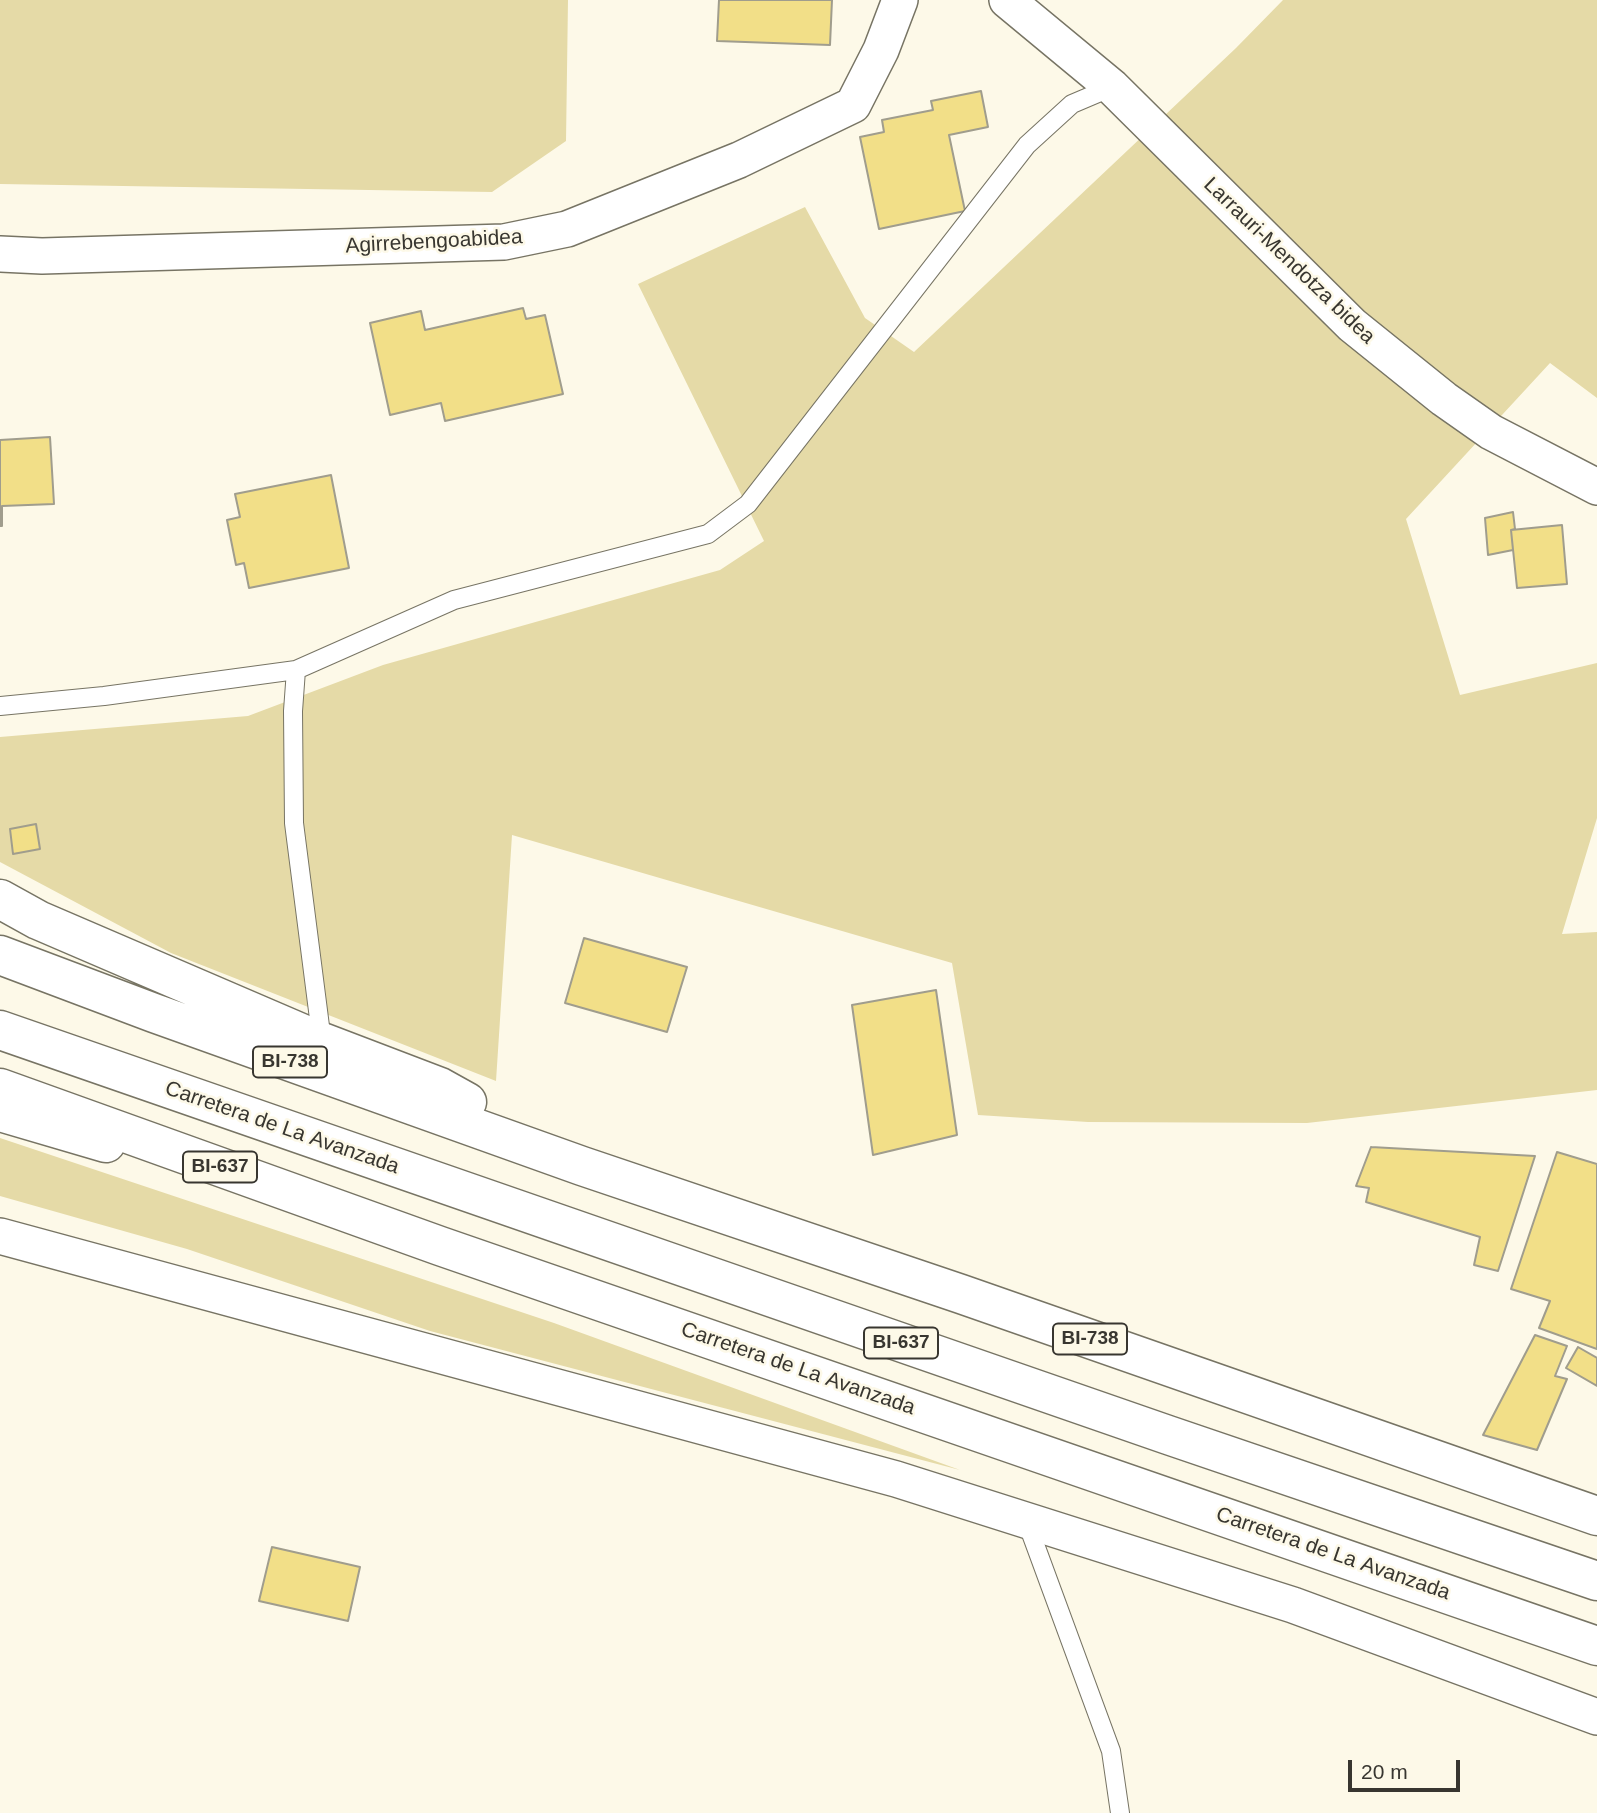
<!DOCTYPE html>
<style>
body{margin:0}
#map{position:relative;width:1597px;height:1813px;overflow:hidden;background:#fdf9e8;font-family:Helvetica,sans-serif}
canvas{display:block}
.scale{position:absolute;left:1348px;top:1760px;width:112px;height:32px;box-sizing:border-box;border:4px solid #383630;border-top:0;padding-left:9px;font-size:21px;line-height:24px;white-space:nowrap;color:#383630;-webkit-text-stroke:5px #fdf9e8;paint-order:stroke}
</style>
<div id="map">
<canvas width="1597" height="1813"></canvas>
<div class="scale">20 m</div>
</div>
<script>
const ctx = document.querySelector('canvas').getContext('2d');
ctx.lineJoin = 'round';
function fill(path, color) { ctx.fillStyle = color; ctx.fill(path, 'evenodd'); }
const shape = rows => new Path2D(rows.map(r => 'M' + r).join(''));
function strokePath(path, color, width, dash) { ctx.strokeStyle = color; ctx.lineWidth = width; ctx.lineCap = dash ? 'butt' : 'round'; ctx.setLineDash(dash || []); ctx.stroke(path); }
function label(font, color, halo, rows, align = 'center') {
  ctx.font = font + ' Helvetica,sans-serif'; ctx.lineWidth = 5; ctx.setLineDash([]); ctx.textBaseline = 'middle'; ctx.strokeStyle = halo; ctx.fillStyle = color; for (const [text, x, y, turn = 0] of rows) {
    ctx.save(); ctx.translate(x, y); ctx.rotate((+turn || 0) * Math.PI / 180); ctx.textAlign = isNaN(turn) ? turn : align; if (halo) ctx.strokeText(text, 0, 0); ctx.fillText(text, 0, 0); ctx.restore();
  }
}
fill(shape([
 [0,0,568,0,566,141,492,192,0,184],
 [1283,0,1597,0,1597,398,1550,363,1406,519,1460,695,1597,663,1597,818,1562,934,1597,932,1597,1090,1307,1123,1088,1122,978,1115,952,963,512,835,496,1081,171,953,0,862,0,737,248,716,383,665,720,570,764,541,638,284,805,207,865,318,914,352,1236,48],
 [0,1138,554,1323,960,1470,430,1331,187,1249,0,1196]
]), '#e5daa7');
const building = shape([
 [719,0,832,0,830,45,717,41,719,0],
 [981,91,988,127,949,135,965,211,879,229,860,137,884,132,882,120,933,110,931,101,981,91],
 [523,308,526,319,545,315,563,394,445,421,441,403,390,415,370,323,421,311,425,330,523,308],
 [50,437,54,504,2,506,2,526,0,526,0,440,50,437],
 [331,475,349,568,249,588,244,563,236,565,227,520,240,517,235,494,331,475],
 [1513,512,1515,529,1511,530,1513,550,1488,555,1485,518,1513,512],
 [1562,525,1567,584,1517,588,1511,530,1562,525],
 [36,824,40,849,13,854,10,829,36,824],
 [584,938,687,967,667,1032,565,1003,584,938],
 [936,990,957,1135,873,1155,852,1005,936,990],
 [1371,1147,1535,1156,1498,1271,1474,1265,1480,1237,1366,1202,1369,1188,1356,1186,1371,1147],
 [1557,1152,1597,1164,1597,1349,1539,1328,1550,1301,1511,1289,1557,1152],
 [1535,1335,1567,1346,1555,1376,1567,1379,1537,1450,1483,1435,1535,1335],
 [1578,1347,1597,1358,1597,1386,1566,1368,1578,1347],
 [272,1547,360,1567,348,1621,259,1601,272,1547]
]);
fill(building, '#f2df88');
strokePath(building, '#a09d8d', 2);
const service = shape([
 [296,670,293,711,294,823,322,1042],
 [0,706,104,696,296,670,454,600,708,534,748,504,1027,145,1072,104,1112,87],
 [1026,1520,1111,1751,1120,1813]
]);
const minor = shape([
 [1007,0,1112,87,1352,325,1444,399,1491,432,1597,487],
 [0,254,42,256,504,242,567,229,739,160,853,105,881,50,900,0],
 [0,1236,896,1479,1293,1605,1597,1717]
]);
const primary = shape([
 [0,899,38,920,322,1042,440,1087,467,1102],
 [0,955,154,1013,582,1166,961,1294,1597,1516],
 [0,1112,106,1143]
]);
const trunk = shape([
 [0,1030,1168,1435,1597,1581],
 [0,1088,440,1246,1597,1646]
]);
strokePath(service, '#777464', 20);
strokePath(minor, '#777464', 38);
strokePath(primary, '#777464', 41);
strokePath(trunk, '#777464', 41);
strokePath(service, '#fff', 18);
strokePath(minor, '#fff', 35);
strokePath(primary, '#fff', 38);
strokePath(trunk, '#fff', 38);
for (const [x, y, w] of [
 [290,1062,74],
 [220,1167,74],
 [1090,1339,74],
 [901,1343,74]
]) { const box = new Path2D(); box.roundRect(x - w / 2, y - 15.5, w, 31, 5); ctx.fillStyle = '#fdf9e8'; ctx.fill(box); strokePath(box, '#383630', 2); }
label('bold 19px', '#383630', null, [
 ["BI-738",290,1062],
 ["BI-637",220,1167],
 ["BI-738",1090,1339],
 ["BI-637",901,1343]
]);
label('21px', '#383630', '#fdf9e8', [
 ["Agirrebengoabidea",434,242,-3],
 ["Larrauri-Mendotza bidea",1289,261,44],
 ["Carretera de La Avanzada",282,1128,19],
 ["Carretera de La Avanzada",798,1369,19],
 ["Carretera de La Avanzada",1333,1554,19]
]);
</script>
